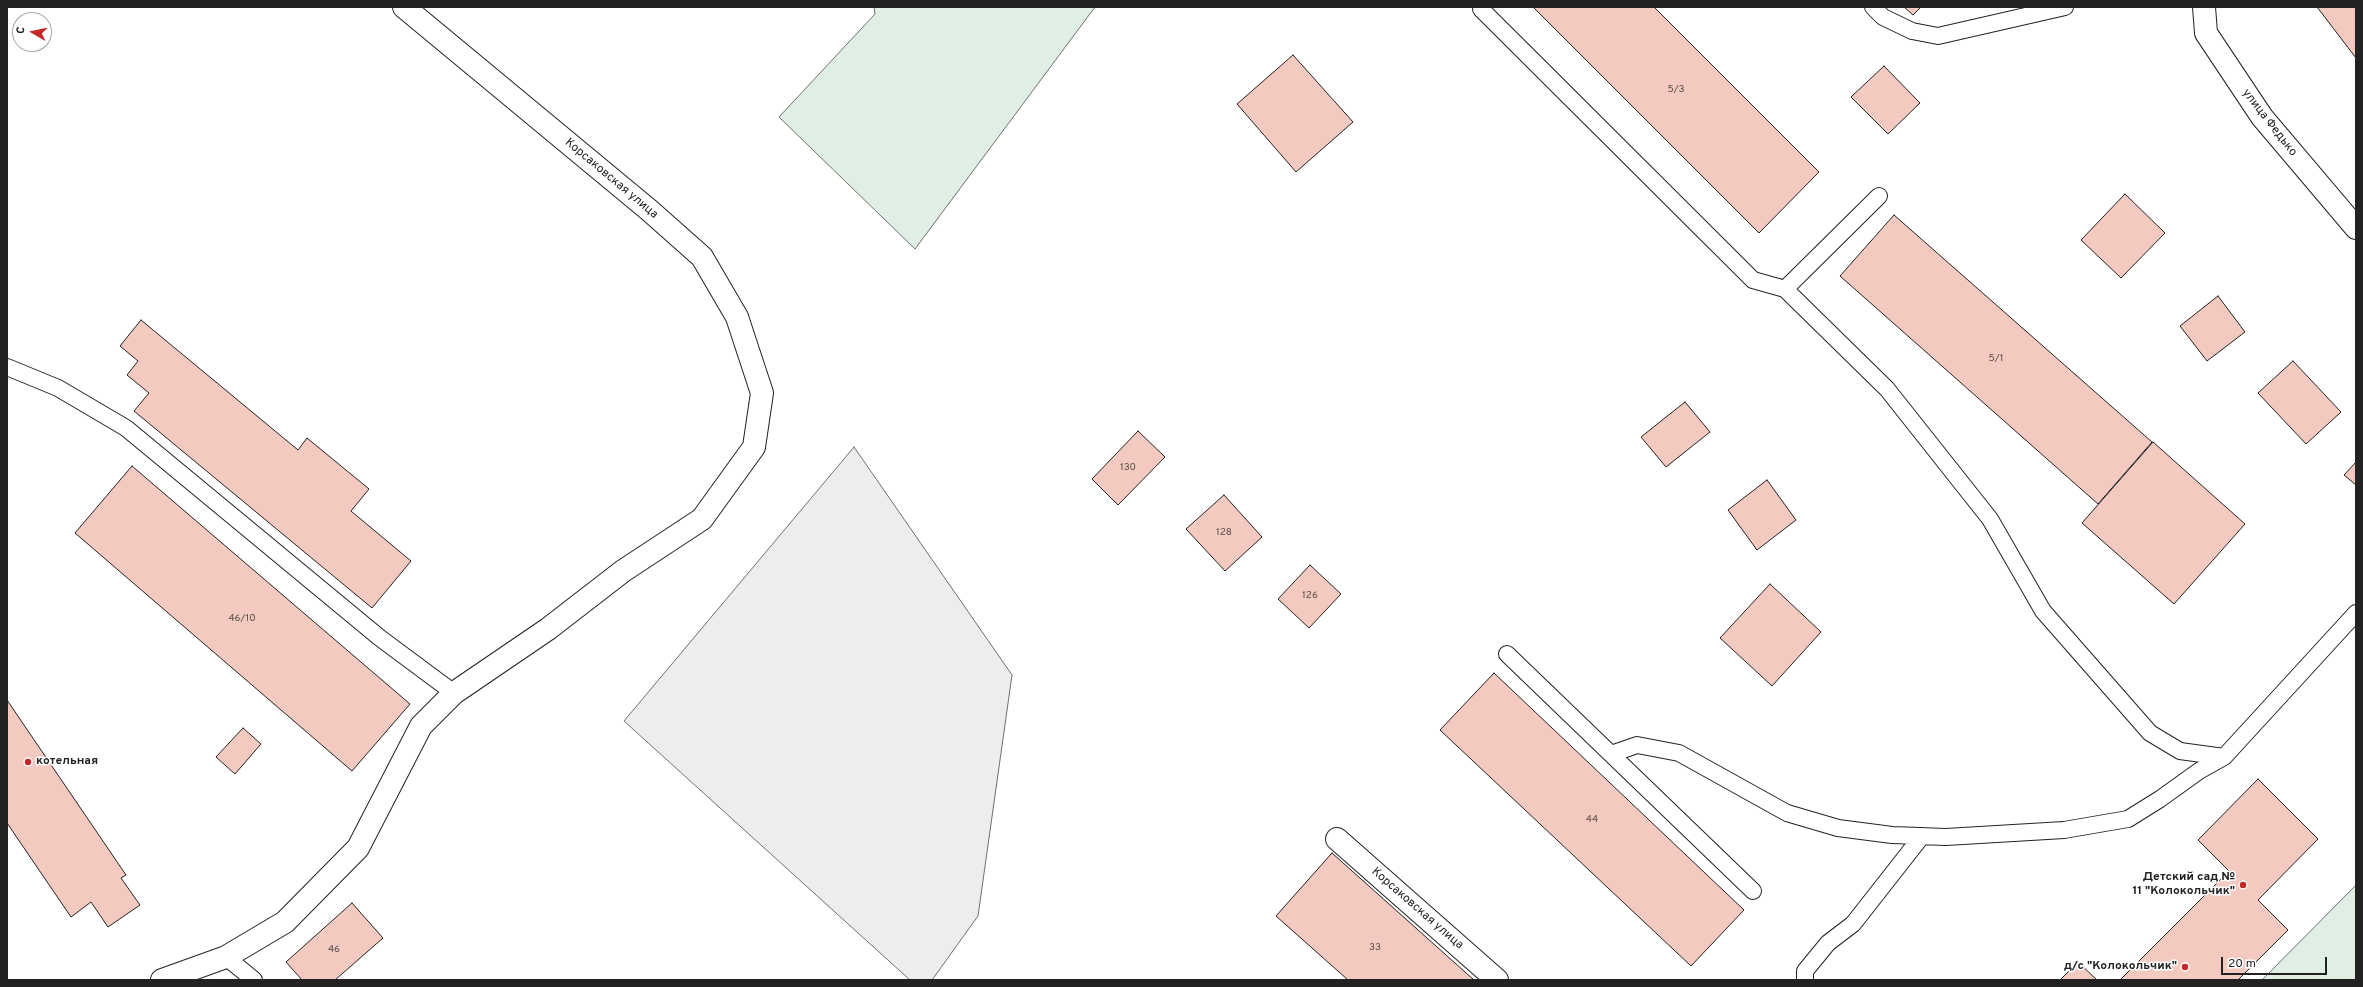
<!DOCTYPE html>
<meta charset="utf-8">
<style>
body{margin:0}
#map{position:relative;width:2363px;height:987px;overflow:hidden;background:#fff;font-family:Overpass,sans-serif}
canvas{display:block}
.frame{position:absolute;inset:0;border:8px solid #222;pointer-events:none}
.north{position:absolute;left:12px;top:12px;width:40px;height:40px;box-sizing:border-box;background:#fff;border:1px solid #a7a7a7;border-radius:50%;rotate:279deg;font-size:11px;font-weight:700;line-height:16px;text-align:center;color:#222}
.north::after{content:'';display:block;margin:auto;width:14px;height:18px;background:#c62828;clip-path:polygon(50% 0,100% 100%,50% 72%,0 100%)}
.scale{position:absolute;left:2221px;top:957px;width:106px;height:18px;box-sizing:border-box;border:2px solid #222;border-top:0;padding-left:5px;font-size:12px;line-height:14px;white-space:nowrap;color:#222;-webkit-text-stroke:3px #fff;paint-order:stroke}
</style>
<div id="map">
<canvas width="2363" height="987"></canvas>
<div class="frame"></div>
<div class="north">С</div>
<div class="scale">20 m</div>
</div>
<script>
const ctx = document.querySelector('canvas').getContext('2d');
ctx.lineJoin = 'round';
function fill(path, color) { ctx.fillStyle = color; ctx.fill(path, 'evenodd'); }
const shape = rows => new Path2D(rows.map(r => 'M' + r).join(''));
function strokePath(path, color, width, dash) { ctx.strokeStyle = color; ctx.lineWidth = width; ctx.lineCap = dash ? 'butt' : 'round'; ctx.setLineDash(dash || []); ctx.stroke(path); }
function label(font, color, halo, rows, align = 'center') {
  ctx.font = font + ' Overpass,sans-serif'; ctx.lineWidth = 3; ctx.setLineDash([]); ctx.textBaseline = 'middle'; ctx.strokeStyle = halo; ctx.fillStyle = color; for (const [text, x, y, turn = 0] of rows) {
    ctx.save(); ctx.translate(x, y); ctx.rotate((+turn || 0) * Math.PI / 180); ctx.textAlign = isNaN(turn) ? turn : align; if (halo) ctx.strokeText(text, 0, 0); ctx.fillText(text, 0, 0); ctx.restore();
  }
}
const green = shape([
 [874,7,1095,7,915,249,779,117,875,14,874,7],
 [2356,885,2356,980,2262,980,2356,885]
]);
fill(green, '#e0efe3');
strokePath(green, '#6f6f6f', 1);
const parking = shape([
 [854,447,1012,675,978,916,932,980,910,980,624,721,854,447]
]);
fill(parking, '#ededed');
strokePath(parking, '#6f6f6f', 1);
const building = shape([
 [1533,7,1654,7,1819,172,1759,233,1533,7],
 [1904,7,1921,7,1913,15,1904,7],
 [2317,7,2356,7,2356,58,2317,7],
 [1293,55,1353,122,1296,172,1237,104,1293,55],
 [1884,66,1920,103,1888,134,1851,97,1884,66],
 [2125,194,2165,233,2121,278,2081,240,2125,194],
 [1894,215,2152,442,2098,504,1840,276,1894,215],
 [2218,296,2245,332,2207,361,2180,326,2218,296],
 [141,320,298,450,307,438,369,489,351,511,411,561,372,608,134,411,149,393,127,375,138,361,120,346,141,320],
 [2293,361,2341,412,2306,444,2258,393,2293,361],
 [1685,402,1710,432,1666,467,1641,437,1685,402],
 [1138,431,1165,457,1118,505,1092,479,1138,431],
 [2153,442,2245,524,2174,604,2082,523,2153,442],
 [2356,462,2356,485,2344,475,2356,462],
 [132,466,410,704,352,771,75,533,132,466],
 [1767,480,1796,520,1757,550,1728,510,1767,480],
 [1224,495,1262,537,1225,571,1186,529,1224,495],
 [1310,565,1341,594,1309,628,1278,599,1310,565],
 [1770,584,1821,632,1772,686,1720,638,1770,584],
 [1494,673,1744,910,1691,966,1440,730,1494,673],
 [7,700,126,875,121,878,140,905,108,927,91,902,71,917,7,823,7,700],
 [243,728,261,744,235,774,216,757,243,728],
 [2258,779,2318,839,2258,900,2288,930,2238,980,2120,980,2229,871,2198,840,2258,779],
 [1332,853,1474,980,1348,980,1276,916,1332,853],
 [352,903,383,938,335,980,302,980,286,962,352,903],
 [2078,962,2097,980,2060,980,2078,962]
]);
fill(building, '#f3c9c0');
strokePath(building, '#222', 1);
const lane = shape([
 [1873,7,1883,17,1912,31,1938,36,2065,7],
 [1481,9,1753,280,1785,289],
 [1879,196,1785,289,1887,389,1990,519,2043,611,2150,733,2180,751,2224,757,2356,613],
 [7,367,58,388,126,428,380,638,454,693],
 [1507,654,1753,891],
 [1611,754,1637,745,1679,753,1787,813,1838,828,1892,835,1946,837,2064,830,2128,819,2160,799,2199,771,2224,757],
 [226,957,254,980],
 [1805,980,1805,971,1828,943,1853,924,1922,836]
]);
const street = shape([
 [2204,7,2206,33,2262,117,2356,228],
 [1337,839,1497,980],
 [162,980,226,957,285,922,358,848,421,726,454,693,548,629,623,571,702,519,754,447,762,393,737,317,702,257,649,210,404,7]
]);
strokePath(lane, '#222', 18);
strokePath(street, '#222', 24);
strokePath(lane, '#fff', 16);
strokePath(street, '#fff', 22);
for (const [x, y, r, color] of [
 [28,762,4,"#c62828"],
 [2243,885,4,"#c62828"],
 [2185,967,4,"#c62828"]
]) { const dot = new Path2D(); dot.arc(x, y, r, 0, 2 * Math.PI); ctx.fillStyle = color; ctx.fill(dot); strokePath(dot, '#fff', 1.5); }
label('10px', '#564c4a', null, [
 ["5/3",1676,90],
 ["5/1",1996,359],
 ["130",1128,468],
 ["128",1224,533],
 ["126",1310,596],
 ["46/10",242,619],
 ["44",1592,820],
 ["33",1375,948],
 ["46",334,950]
]);
label('12px', '#222', '#fff', [
 ["улица Федько",2269,123,52],
 ["Корсаковская улица",611,179,40],
 ["Корсаковская улица",1417,909,41]
]);
label('bold 12px', '#222', '#fff', [
 ["котельная",36,762,"left"],
 ["Детский сад №",2235,878],
 ["11 \"Колокольчик\"",2235,892],
 ["д/с \"Колокольчик\"",2177,967]
], 'right');
</script>
